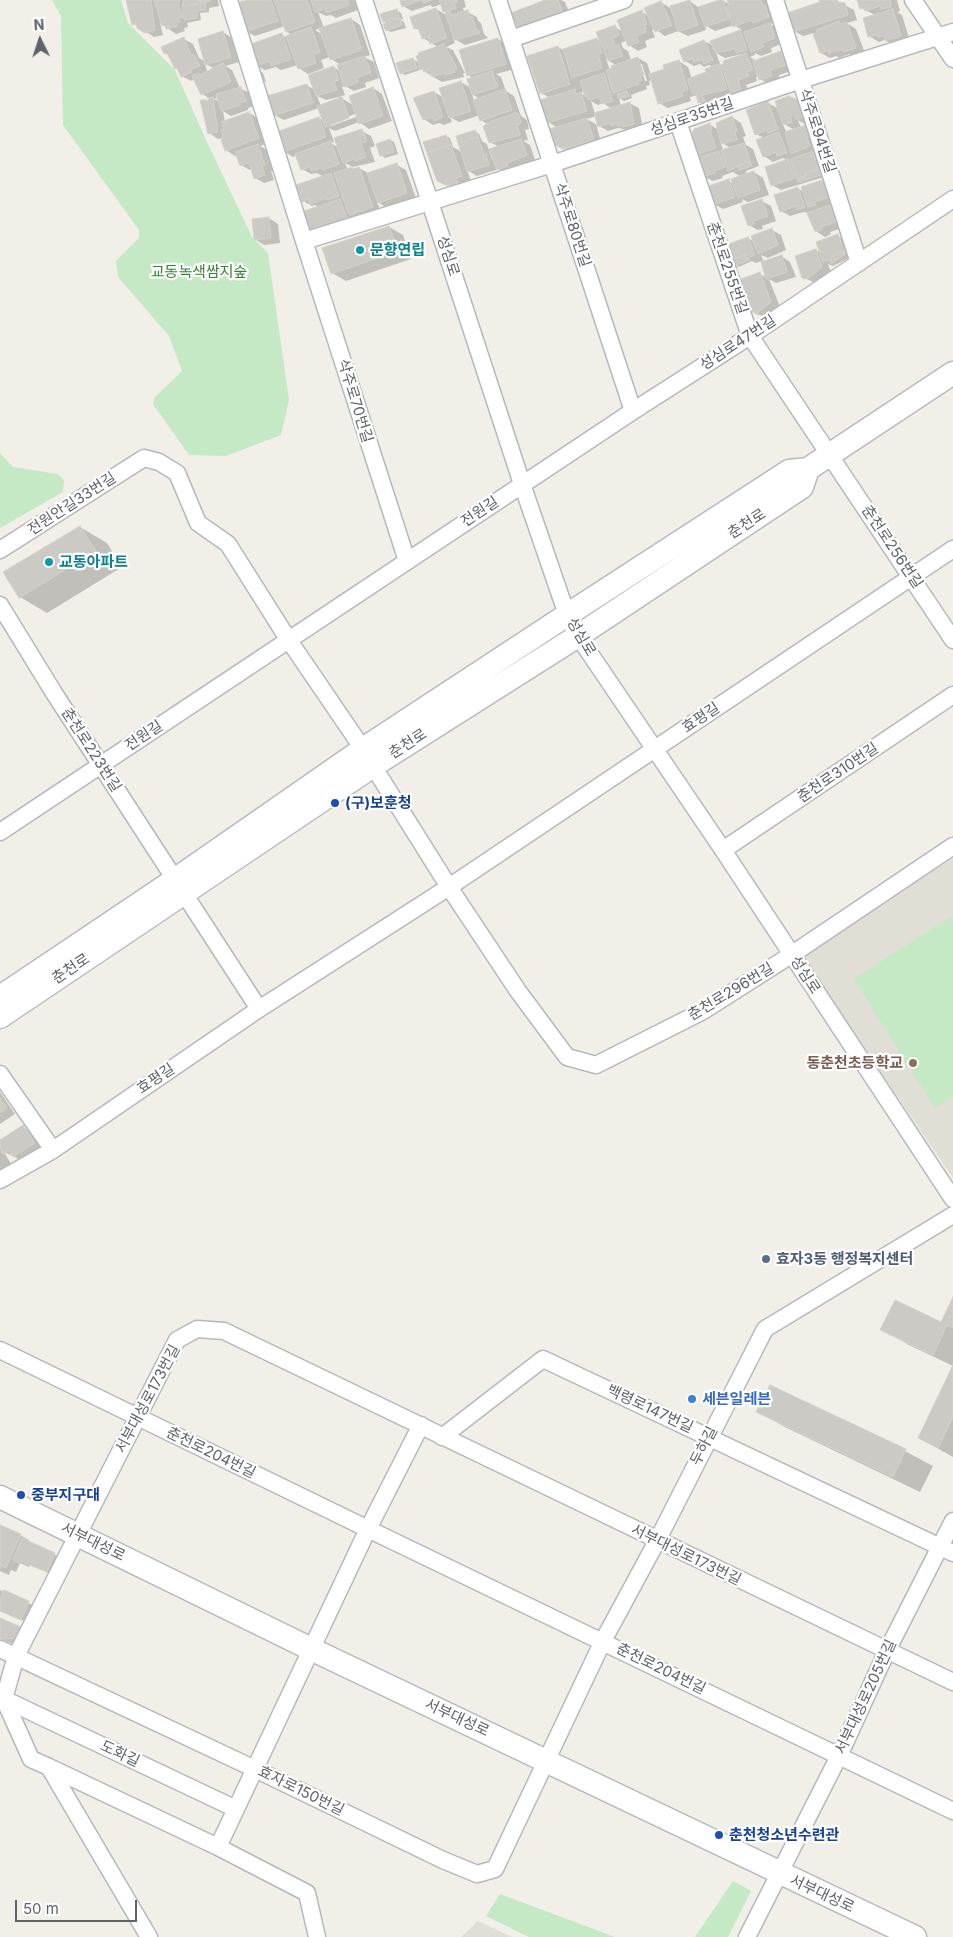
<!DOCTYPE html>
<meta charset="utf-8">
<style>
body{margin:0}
#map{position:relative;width:953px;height:1937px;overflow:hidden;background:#f1efe8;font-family:Inter,sans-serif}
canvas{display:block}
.north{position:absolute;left:15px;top:15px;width:50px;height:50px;-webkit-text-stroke:4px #fff;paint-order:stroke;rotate:356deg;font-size:14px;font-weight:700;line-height:20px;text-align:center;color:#5f6368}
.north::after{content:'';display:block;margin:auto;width:18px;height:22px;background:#5f6368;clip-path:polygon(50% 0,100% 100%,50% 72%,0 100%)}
.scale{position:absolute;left:15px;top:1900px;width:122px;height:22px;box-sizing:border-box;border:2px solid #5f6368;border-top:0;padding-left:6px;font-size:15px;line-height:18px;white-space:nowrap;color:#5f6368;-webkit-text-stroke:4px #fff;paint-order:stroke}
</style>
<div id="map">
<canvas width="953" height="1937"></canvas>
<div class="north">N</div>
<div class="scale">50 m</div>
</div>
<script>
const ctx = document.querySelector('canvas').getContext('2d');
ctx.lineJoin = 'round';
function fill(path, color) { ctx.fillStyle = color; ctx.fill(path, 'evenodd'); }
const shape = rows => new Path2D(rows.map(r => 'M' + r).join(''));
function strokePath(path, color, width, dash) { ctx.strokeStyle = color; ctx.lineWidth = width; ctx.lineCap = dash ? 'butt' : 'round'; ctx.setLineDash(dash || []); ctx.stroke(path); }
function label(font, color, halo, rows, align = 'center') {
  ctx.font = font + ' Inter,"Noto Sans KR",sans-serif'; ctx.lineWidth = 4.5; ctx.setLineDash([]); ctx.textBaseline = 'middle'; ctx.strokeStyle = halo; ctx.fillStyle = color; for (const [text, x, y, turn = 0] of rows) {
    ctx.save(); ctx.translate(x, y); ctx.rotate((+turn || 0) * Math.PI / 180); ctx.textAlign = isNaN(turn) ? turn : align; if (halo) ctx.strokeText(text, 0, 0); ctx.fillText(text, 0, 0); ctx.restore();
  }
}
fill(shape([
 [953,858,953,1178,801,956],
 [478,1921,512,1937,461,1937]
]), '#e1ded6');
fill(shape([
 [52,0,121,0,128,23,175,70,206,140,252,237,268,253,289,400,281,435,226,456,189,455,153,404,155,397,182,371,169,336,118,277,116,261,139,238,139,230,63,125,61,16],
 [0,453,13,467,58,474,64,481,63,492,0,528],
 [953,915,953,1097,935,1108,854,979],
 [733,1881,751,1891,728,1937,695,1937],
 [500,1894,615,1937,529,1937,486,1916]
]), '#c5e8c5');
fill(shape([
 [128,0,218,0,219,6,209,8,209,12,200,13,201,20,187,23,188,27,184,28,185,31,176,34,160,23,163,35,154,37,134,24],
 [247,0,354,0,358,10,336,18,331,15,326,16,318,12,324,28,351,19,360,25,370,55,364,57,374,62,379,78,365,83,366,87,354,91,345,86,342,87,345,95,339,97,353,105,373,88,382,94,392,121,369,129,359,122,335,131,329,128,334,142,331,143,339,148,362,131,371,136,375,146,370,148,375,162,353,167,345,163,348,170,359,168,368,173,397,165,406,170,416,198,388,208,377,202,381,212,359,220,353,216,357,229,318,236,309,230,319,207,315,205,312,206,303,201,324,177,317,173,311,174,302,169,297,155,293,157,284,151,319,118,324,121,319,108,284,120,274,115,306,85,315,90,334,68,340,71,341,65,331,59,330,57,321,60,324,68,308,74,299,68,298,65,281,70,276,67,265,70,256,65,282,35,286,37,292,35,287,32,285,26,255,36,245,31,242,2],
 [321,28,323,35,315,30],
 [317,96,326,100,339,97,340,99,321,106],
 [355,114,356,117,331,126,331,123],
 [401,0,464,0,466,7,463,8,464,13,467,12,477,17,478,21,481,23,484,34,488,38,465,45,453,38,455,43,446,47,453,50,465,73,463,74,464,77,442,82,419,68,420,70,405,75,401,73,413,59,419,63,438,47,423,38,421,31,415,28,436,9,446,15,442,4,433,7,430,5,412,11,403,6],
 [549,0,561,0,565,2,571,17,527,31,518,26],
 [722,0,730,5,728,0,767,0,778,22,770,24,779,29,784,43,771,48,772,52,761,56,755,53,755,55,750,57,756,61,781,53,790,58,794,70,779,75,780,81,769,84,760,79,759,76,756,77,757,81,746,85,750,94,741,97,735,94,711,100,713,106,708,108,699,102,698,95,690,97,691,101,668,108,659,103,652,80,649,81,650,85,646,86,647,89,631,95,632,98,624,101,619,98,621,106,629,103,639,108,643,129,628,130,618,128,608,131,596,124,602,145,573,154,555,143,558,128,548,122,550,98,541,93,558,47,563,50,597,39,601,42,615,27,623,32,642,12,649,16,661,2,670,8,690,1,699,8],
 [705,25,715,31,734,25,742,30,712,41,714,46,704,41,685,61,694,66,700,64,704,67,709,65,713,67,708,73,692,79,688,67,679,61,666,70,651,75,647,63,638,58,631,60,628,51,623,48,621,43,627,40,629,45,638,51,647,47,645,41,655,37,652,30,655,29,665,36,678,31,688,36,706,30],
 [716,53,725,58,742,54,742,56,721,66],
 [606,59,616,65,610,70],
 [639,64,642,64,647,81,645,81],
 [584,91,586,96,580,93],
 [591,101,598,105,603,103,612,109,595,114],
 [596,116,599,126,587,119],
 [821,0,836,0,854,10,857,20,847,23,856,29,865,53,853,56,849,54,839,58,836,56,830,58,821,53,814,33,803,36,794,31,822,3],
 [859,0,897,0,900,11,897,12,902,15,910,41,895,45,884,40,879,42,869,36,875,15,861,8],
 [396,10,401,13,403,19,400,20,404,22,406,28,391,32,387,30,388,24,384,21],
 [223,32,232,38,239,62,225,66,232,70,240,88,250,93,254,106,248,108,248,110,231,116,223,111,225,122,249,113,258,118,268,143,260,146,267,150,274,170,271,171,274,180,264,183,255,178,252,170,250,170,241,165,237,155,235,156,226,150,224,138,218,139,209,133,204,102,210,99,202,94,195,79,191,81,182,76,169,56,165,53,184,39,193,44,199,58,206,62],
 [204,63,215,69,208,72],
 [218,97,220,102,214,99],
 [498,39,507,44,515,69,496,74,501,77,506,91,514,96,521,116,527,120,529,129,525,130,528,140,523,141,530,145,535,160,516,168,507,174,499,169,477,176,467,170,471,181,458,191,448,186,446,136,450,138,453,147,462,152,475,131,479,134,482,141,487,144,489,150,499,147,490,142,489,125,481,120,480,115,459,122,450,117,452,122,444,125,439,123,433,125,424,119,434,92,444,98,461,82,471,88,473,78,468,75],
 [472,94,480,99,474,101],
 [491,150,495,161,492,159,489,151],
 [259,71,263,73,266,82,261,80],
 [795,99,804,105,813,122,806,125,798,120,801,128,806,127,815,132,818,151,813,153,822,158,824,177,781,190,772,185,788,161,783,158,773,162,764,156,764,138,756,134,768,103,779,109],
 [782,123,795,130,787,133],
 [732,117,741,123,746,136,743,137,746,145,753,149,759,166,746,171,747,175,754,172,763,178,769,195,748,202,742,199,743,202,723,209,714,204,729,181,734,184,741,177,733,172,722,176,723,178,713,181,703,176,702,158,697,155,710,125,719,130],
 [720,142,731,148,724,151],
 [390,140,394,142,398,154,385,158,381,155],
 [822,181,831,186,837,202,829,205,839,211,845,227,830,232,831,234,825,237,816,231,809,213,803,212,790,216,781,211,798,189,804,192],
 [762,201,771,206,776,221,762,226,763,229,758,230,749,225],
 [269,218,278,224,280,243,264,245,255,239],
 [389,227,403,235,411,259,346,281,332,273],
 [772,230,781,235,786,250,768,258,761,255,764,262,781,256,790,262,796,277,776,283,769,279,780,307,767,317,756,314,747,309,760,274,767,278,762,261,756,263,752,261,739,267,735,265,748,238,754,242],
 [838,236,847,241,853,256,833,266,828,264,831,272,817,284,803,277,816,250,821,253],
 [80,527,107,543,122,567,47,613,20,597],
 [0,1092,15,1114,0,1124],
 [23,1127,32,1132,43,1149,23,1161,4,1152,13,1167,0,1175,0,1149,3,1151,0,1146,0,1141],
 [953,1300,953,1366,909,1345,882,1329,942,1323],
 [953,1367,953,1457,919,1438],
 [770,1386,905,1451,933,1466,920,1492,785,1427,758,1412],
 [0,1526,20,1535,29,1540,28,1542,64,1559,56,1576,30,1565,29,1567,20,1563,16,1572,11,1570,9,1575,0,1571],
 [0,1590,37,1607,30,1624,0,1610],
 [0,1619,20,1628,29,1633,13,1644,0,1639]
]), '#0003');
const building = shape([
 [126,0,151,0,155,30,144,33,137,28,136,24,132,25,126,0],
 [154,0,179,0,180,2,178,3,182,17,178,18,180,22,176,23,177,26,166,29,165,25,162,26,154,0],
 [183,0,210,0,210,1,184,6,183,0],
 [271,0,278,21,244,32,238,10,241,1,271,0],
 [274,0,307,0,315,22,286,32,274,0],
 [311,0,348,0,349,5,326,13,325,9,315,12,311,0],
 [400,0,432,0,423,3,422,0,402,7,400,0],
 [439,0,457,0,458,2,454,3,456,8,443,12,439,0],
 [545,0,558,0,562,11,556,14,558,16,522,30,521,25,517,27,511,13,545,0],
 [690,0,698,25,678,32,670,6,690,0],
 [719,0,723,0,729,19,705,27,698,7,719,0],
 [727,0,761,0,763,5,765,5,769,17,753,23,752,20,733,27,726,7,729,6,727,0],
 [819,0,835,0,835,2,845,3,848,15,793,32,787,13,820,2,819,0],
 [857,0,890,0,891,7,881,9,880,6,865,11,864,8,860,9,857,0],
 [205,1,206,10,197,11,197,18,184,20,182,4,183,3,184,6,197,4,197,2,205,1],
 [661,1,672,25,655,32,644,8,661,1],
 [436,8,447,38,430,44,428,37,422,39,418,27,414,29,410,17,436,8],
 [397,9,399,17,383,22,380,14,397,9],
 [893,9,901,36,885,41,884,36,878,37,877,35,868,37,863,18,893,9],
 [468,10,470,17,472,16,476,30,478,30,480,33,454,40,445,13,450,11,451,15,468,10],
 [642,10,647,24,644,25,646,32,636,36,639,42,628,46,617,20,642,10],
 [351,18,362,50,330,60,319,28,351,18],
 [400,18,402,25,386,31,383,24,400,18],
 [839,21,840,24,847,22,856,48,843,52,843,49,829,53,828,51,820,53,813,34,817,33,816,30,839,21],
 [770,23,775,38,762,43,764,47,751,52,744,32,770,23],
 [615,25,619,35,612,38,615,46,619,45,623,56,608,61,596,32,615,25],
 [311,27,320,52,313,55,316,63,298,69,286,36,311,27],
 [740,30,747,50,736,53,735,49,715,53,710,41,740,30],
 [223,31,231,57,205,65,198,39,223,31],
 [282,33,291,59,271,66,270,61,255,66,248,45,282,33],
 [184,37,191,55,194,54,200,66,191,70,192,72,181,77,177,68,175,69,167,53,164,54,161,47,184,37],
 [498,38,506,64,467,76,459,50,498,38],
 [597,38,602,53,598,54,602,68,572,78,563,49,597,38],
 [704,40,713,60,704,64,702,59,694,62,693,58,684,62,679,50,704,40],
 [444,44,457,68,454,69,455,72,445,75,445,73,432,77,430,70,424,72,423,69,421,70,416,56,419,55,418,53,444,44],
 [558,46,570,84,540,94,527,56,558,46],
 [781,51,786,65,770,70,772,76,759,80,753,61,781,51],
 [746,53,753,70,747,72,749,76,738,80,741,89,731,93,721,65,724,63,723,61,746,53],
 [365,56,371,73,356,78,358,82,344,87,337,65,365,56],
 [638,57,644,75,640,76,642,80,638,81,639,84,613,93,606,70,612,68,611,66,638,57],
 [413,58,417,68,400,74,396,63,413,58],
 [679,60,688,90,681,92,683,96,658,104,649,74,664,69,663,65,679,60],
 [223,63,231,82,201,95,192,76,199,73,200,75,223,63],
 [719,64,727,89,702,95,705,101,698,103,696,93,693,94,687,79,706,72,705,69,719,64],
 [334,66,339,80,334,82,337,90,316,96,308,75,334,66],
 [492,71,498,87,472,95,467,79,492,71],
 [604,73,613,101,602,104,599,97,588,100,587,96,585,97,580,81,604,73],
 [461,81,471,111,449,118,439,88,461,81],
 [307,84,313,103,273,116,267,96,307,84],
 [241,87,246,101,239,103,240,105,221,111,216,94,241,87],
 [373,87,383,116,359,124,349,96,373,87],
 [505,89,512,110,480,121,473,100,505,89],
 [575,89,576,94,581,92,587,111,547,123,540,100,575,89],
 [434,91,443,117,434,121,432,117,423,120,413,98,434,91],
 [627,91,629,96,619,99,617,94,627,91],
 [789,96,798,100,804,117,796,120,794,115,790,116,792,122,783,125,775,101,789,96],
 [213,97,218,132,208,134,200,100,209,100,208,98,213,97],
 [342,97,349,118,325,127,317,106,342,97],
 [768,101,778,129,768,133,767,130,755,135,746,110,768,101],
 [630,102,634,124,623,127,622,125,618,126,617,124,611,126,610,123,598,127,594,113,630,102],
 [249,112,259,138,225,151,221,140,223,139,222,136,223,135,221,130,224,129,221,122,249,112],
 [516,113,518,114,521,121,520,124,517,125,520,135,489,143,483,126,490,123,489,122,516,113],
 [732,116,737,131,735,132,737,140,721,144,716,123,732,116],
 [319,117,326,137,283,152,276,132,319,117],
 [587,118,594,140,563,149,553,144,549,129,587,118],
 [710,123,712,129,710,130,716,148,696,155,690,138,694,129,710,123],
 [806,125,810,137,807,138,810,146,791,154,785,132,806,125],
 [362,129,367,141,361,143,366,157,355,161,354,159,343,163,334,138,362,129],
 [475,130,478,137,458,143,456,136,475,130],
 [779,132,787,153,777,156,776,152,763,157,756,140,779,132],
 [446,135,450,145,427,153,423,142,446,135],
 [478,137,484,155,486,154,489,165,467,172,458,143,478,137],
 [390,139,394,152,380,156,376,144,390,139],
 [521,139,527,155,507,163,508,166,497,170,489,149,521,139],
 [331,141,339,164,323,170,322,168,312,171,310,167,301,170,295,154,331,141],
 [744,143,750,161,728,171,721,150,744,143],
 [258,144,265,165,262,166,265,175,254,179,249,163,240,166,235,152,258,144],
 [450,145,451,145,462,176,456,178,458,183,448,186,437,181,427,153,450,145],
 [719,151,725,167,714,171,715,173,702,177,696,158,719,151],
 [813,151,819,169,805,173,806,176,797,179,790,159,813,151],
 [788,159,795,178,771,186,765,167,788,159],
 [750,161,752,166,739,170,738,165,750,161],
 [397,163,407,193,378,203,367,173,397,163],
 [352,167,353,169,359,167,373,207,349,215,334,173,352,167],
 [819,169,821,175,798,182,797,179,806,176,805,173,819,169],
 [754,171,760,190,738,198,731,179,754,171],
 [331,173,339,196,327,200,326,198,310,204,309,199,302,202,296,185,331,173],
 [729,179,735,197,713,205,706,187,729,179],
 [822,180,829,197,815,202,816,205,808,207,801,187,822,180],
 [798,187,805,207,797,210,795,206,780,212,774,195,798,187],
 [340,199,349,224,308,231,301,212,340,199],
 [762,199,768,216,753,221,754,224,748,226,741,206,762,199],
 [830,205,836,222,821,227,822,229,815,232,807,213,830,205],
 [269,217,271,238,254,240,252,219,269,217],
 [389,226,398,251,331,274,322,248,389,226],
 [772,228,778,245,758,254,751,236,772,228],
 [838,234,844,251,833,255,834,258,823,262,816,242,838,234],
 [748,237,755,255,746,259,745,255,732,260,726,245,748,237],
 [816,249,822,267,807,279,802,278,795,256,816,249],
 [844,251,845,254,831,264,830,260,834,258,833,255,844,251],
 [745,255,746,259,748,258,749,260,734,266,732,260,745,255],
 [782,255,787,272,766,279,761,262,782,255],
 [760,272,771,302,758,313,746,310,736,281,760,272],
 [80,526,96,551,19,598,3,572,80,526],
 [0,1098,7,1108,0,1113,0,1098],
 [23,1125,35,1143,13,1157,9,1150,3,1154,0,1148,0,1140,23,1125],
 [953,1297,953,1327,947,1325,933,1355,880,1330,895,1300,941,1322,953,1297],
 [953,1365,953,1417,938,1448,918,1438,953,1365],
 [770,1385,906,1449,893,1477,756,1412,770,1385],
 [0,1525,21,1534,6,1568,1,1566,0,1569,0,1525],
 [22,1538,55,1553,47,1572,20,1561,19,1563,13,1560,22,1538],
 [4,1590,29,1601,21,1620,0,1611,0,1601,4,1590],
 [0,1618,21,1627,16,1638,0,1639,0,1618]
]);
fill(building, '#cccac5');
strokePath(building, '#d6d1c6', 1);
const street = shape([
 [229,0,304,241,407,561],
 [364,0,522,484,567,615,578,636,723,850,953,1199],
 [498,0,633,411],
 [775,0,859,263],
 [913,0,953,59],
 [511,39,624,0],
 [678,122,750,336,953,640],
 [304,241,552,164,801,80,953,32],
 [0,550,144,458,159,462,177,473,198,523,228,544,288,639,363,749],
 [0,605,54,693,259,1009],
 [373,766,449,887,518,991,567,1057,596,1065,703,1011,791,955,953,846],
 [0,832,633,411,750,336,953,199],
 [723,850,953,695],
 [0,1074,53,1150],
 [0,1180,53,1150,259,1009,449,887,953,549],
 [0,1350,368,1529,953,1811],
 [442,1437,543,1359,953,1553],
 [0,1649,255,1769,443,1860,477,1874,495,1869,603,1641,657,1541,765,1329,953,1215],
 [4,1699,236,1809],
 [49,1767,218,1847],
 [149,1937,49,1767,31,1759,4,1699,16,1656,177,1340,197,1329,224,1331,953,1682],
 [317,1937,307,1893,218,1847,368,1529,421,1425],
 [747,1937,839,1756,887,1651,953,1521]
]);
const secondary = shape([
 [0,997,176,879,363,749,567,615,789,471,808,469,953,373],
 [0,1017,373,766,578,636,802,487,808,469],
 [0,1497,311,1649,915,1937]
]);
strokePath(street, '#b5b8bc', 19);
strokePath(secondary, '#b6babf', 25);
strokePath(street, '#fff', 16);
strokePath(secondary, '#fff', 22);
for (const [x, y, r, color] of [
 [360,250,5,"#0f9aa8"],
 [49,562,5,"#0f9aa8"],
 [335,803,5,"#1a4fb4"],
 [913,1063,5,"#8d6e63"],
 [766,1259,5,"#5c6f8a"],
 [692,1399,5,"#3f7fe0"],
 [21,1495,5,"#1a4fb4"],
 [719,1835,5,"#1a4fb4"]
]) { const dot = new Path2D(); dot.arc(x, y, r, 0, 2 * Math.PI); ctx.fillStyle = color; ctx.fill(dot); strokePath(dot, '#fff', 2); }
label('15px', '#5f6368', '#fff', [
 ["성심로35번길",692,117,-19],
 ["삭주로94번길",817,131,72],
 ["삭주로80번길",572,225,72],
 ["성심로",448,256,72],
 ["춘천로255번길",727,268,71],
 ["성심로47번길",738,343,-33],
 ["삭주로70번길",355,401,73],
 ["전원안길33번길",72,504,-33],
 ["전원길",480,512,-34],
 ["춘천로",747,524,-33],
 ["춘천로256번길",892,547,56],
 ["성심로",581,637,59],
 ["효평길",701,718,-34],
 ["전원길",144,736,-34],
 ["춘천로",408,744,-33],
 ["춘천로223번길",91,750,57],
 ["춘천로310번길",838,773,-34],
 ["춘천로",71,969,-34],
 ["성심로",805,975,57],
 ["춘천로296번길",731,992,-31],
 ["효평길",156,1079,-34],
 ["서부대성로173번길",148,1399,-62],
 ["백령로147번길",650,1409,25],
 ["두하길",704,1446,-63],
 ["춘천로204번길",211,1453,26],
 ["서부대성로",93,1542,26],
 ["서부대성로173번길",686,1555,26],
 ["춘천로204번길",661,1669,26],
 ["서부대성로205번길",866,1697,-65],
 ["서부대성로",457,1718,25],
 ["도화길",120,1754,25],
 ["효자로150번길",301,1791,26],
 ["서부대성로",822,1894,25]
]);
label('bold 15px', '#0d838f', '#fff', [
 ["문향연립",370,250],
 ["교동아파트",59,562]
], 'left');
label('15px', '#348238', '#fff', [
 ["교동녹색쌈지숲",199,272]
]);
label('bold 15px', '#164399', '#fff', [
 ["(구)보훈청",345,803],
 ["중부지구대",31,1495],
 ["춘천청소년수련관",729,1835]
], 'left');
label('bold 15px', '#785e54', '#fff', [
 ["동춘천초등학교",903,1063]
], 'right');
label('bold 15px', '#4e5e75', '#fff', [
 ["효자3동 행정복지센터",776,1259]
], 'left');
label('bold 15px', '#366cbe', '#fff', [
 ["세븐일레븐",702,1399]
], 'left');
</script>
